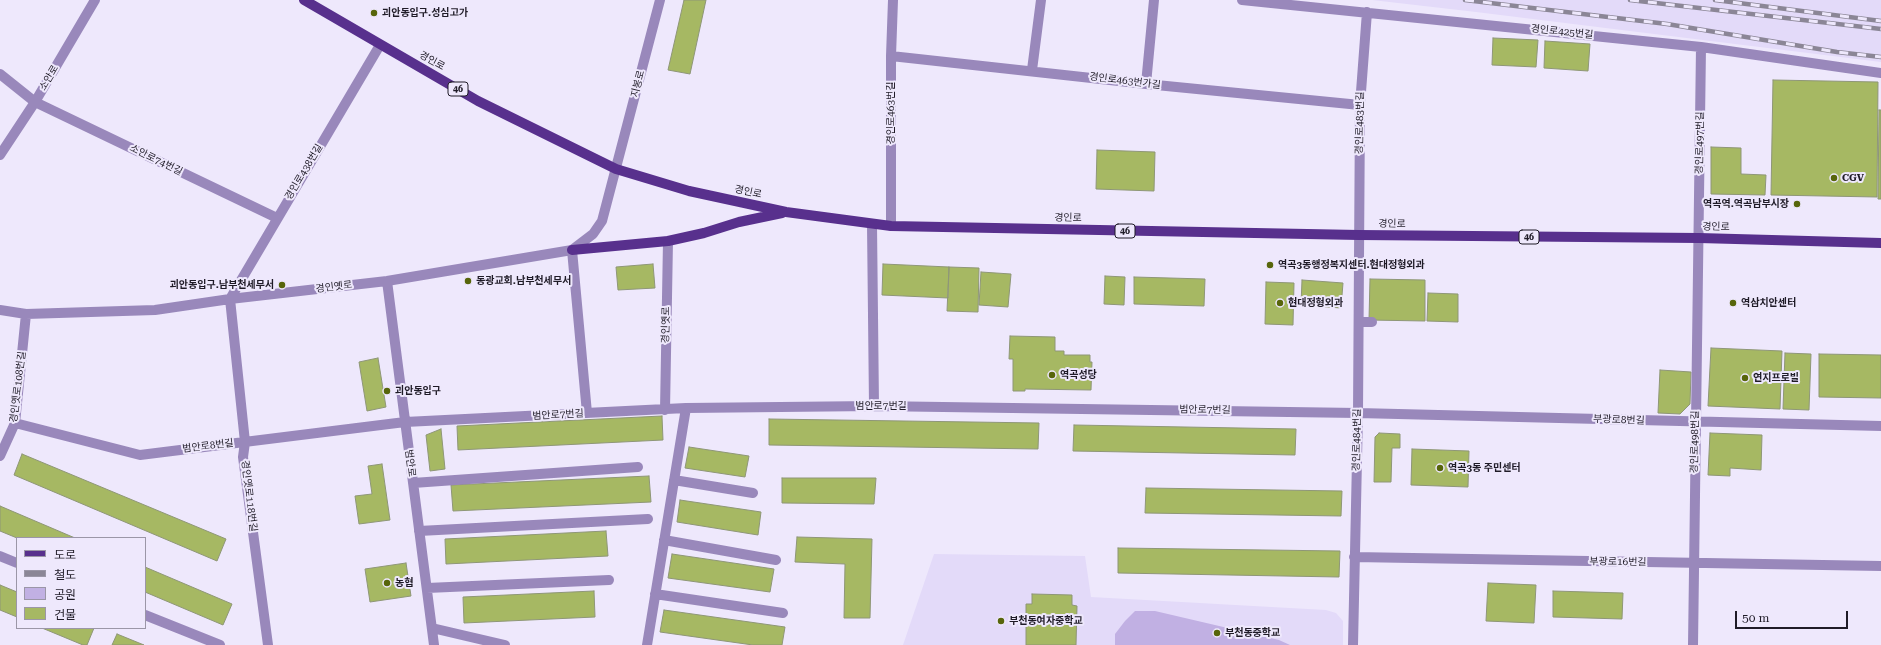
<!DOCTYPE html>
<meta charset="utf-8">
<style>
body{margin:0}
#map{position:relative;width:1881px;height:645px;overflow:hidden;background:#eee8fc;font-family:"Roboto Serif","Noto Sans KR",serif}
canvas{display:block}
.legend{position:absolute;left:16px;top:537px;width:130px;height:92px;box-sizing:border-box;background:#eee8fc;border:1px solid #9b96a7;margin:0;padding:5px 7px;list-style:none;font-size:12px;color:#1f1b27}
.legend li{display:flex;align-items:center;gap:8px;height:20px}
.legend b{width:20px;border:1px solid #9b96a7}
.scale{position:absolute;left:1735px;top:611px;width:113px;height:18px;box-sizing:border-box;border:2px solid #1f1b27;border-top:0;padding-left:5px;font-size:12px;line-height:14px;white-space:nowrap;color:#1f1b27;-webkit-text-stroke:3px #eee8fc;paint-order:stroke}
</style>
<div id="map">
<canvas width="1881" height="645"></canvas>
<ul class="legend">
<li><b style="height:5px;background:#58308d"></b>도로</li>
<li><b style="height:5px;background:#8b8696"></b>철도</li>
<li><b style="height:11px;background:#c1b0e3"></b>공원</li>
<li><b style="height:11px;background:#a6b863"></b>건물</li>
</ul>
<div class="scale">50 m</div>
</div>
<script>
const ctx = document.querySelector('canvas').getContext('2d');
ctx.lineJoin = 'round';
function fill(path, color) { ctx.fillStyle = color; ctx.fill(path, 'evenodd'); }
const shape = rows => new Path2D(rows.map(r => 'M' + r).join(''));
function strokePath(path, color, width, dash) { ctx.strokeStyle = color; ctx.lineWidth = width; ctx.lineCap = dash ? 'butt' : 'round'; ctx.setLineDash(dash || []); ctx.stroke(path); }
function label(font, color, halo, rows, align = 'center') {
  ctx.font = font + ' "Roboto Serif","Noto Sans KR",serif'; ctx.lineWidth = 4; ctx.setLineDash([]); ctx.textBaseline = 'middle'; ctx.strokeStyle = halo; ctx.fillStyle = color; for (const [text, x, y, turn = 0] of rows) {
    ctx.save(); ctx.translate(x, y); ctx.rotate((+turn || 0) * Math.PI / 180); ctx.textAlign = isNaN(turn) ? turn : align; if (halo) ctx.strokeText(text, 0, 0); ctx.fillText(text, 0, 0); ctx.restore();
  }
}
fill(shape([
 [1372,0,1881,0,1881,62,1476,12],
 [934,554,1085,556,1091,597,1326,610,1336,613,1343,621,1343,645,903,645]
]), '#e3daf9');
fill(shape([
 [1135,611,1155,611,1279,640,1290,645,1115,645,1115,634,1125,621]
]), '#c1b0e3');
const building = shape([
 [684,0,706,0,690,74,668,70,684,0],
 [1493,38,1538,40,1536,67,1492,65,1493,38],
 [1545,41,1590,44,1588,71,1544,68,1545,41],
 [1773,80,1878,82,1877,197,1771,195,1773,80],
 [1879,110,1881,110,1881,199,1878,199,1879,110],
 [1711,147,1741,148,1741,174,1766,175,1765,195,1711,194,1711,147],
 [1097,150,1155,152,1154,191,1096,189,1097,150],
 [653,264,655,288,618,290,616,267,653,264],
 [883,264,949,267,948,298,882,295,883,264],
 [949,267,979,268,978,312,947,311,949,267],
 [981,272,1011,274,1008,307,979,305,981,272],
 [1105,276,1125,277,1124,305,1104,304,1105,276],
 [1134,277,1205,279,1204,306,1134,304,1134,277],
 [1370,279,1425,280,1425,321,1369,320,1370,279],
 [1302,280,1343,283,1341,308,1301,305,1302,280],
 [1266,282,1294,283,1293,325,1265,324,1266,282],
 [1428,293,1458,294,1458,322,1427,321,1428,293],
 [1010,336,1055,337,1055,351,1064,351,1064,355,1090,355,1090,362,1092,362,1091,390,1025,389,1025,391,1013,391,1013,359,1009,359,1010,336],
 [1711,348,1782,351,1780,409,1708,406,1711,348],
 [1785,353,1811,354,1809,410,1783,409,1785,353],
 [1819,354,1881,355,1881,398,1819,397,1819,354],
 [378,358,386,407,367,411,359,362,378,358],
 [1660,370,1691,372,1690,404,1680,414,1658,413,1660,370],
 [662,416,663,440,458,450,457,426,662,416],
 [769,419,1039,423,1038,449,769,445,769,419],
 [1074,425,1296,429,1295,455,1073,451,1074,425],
 [441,429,445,469,430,471,426,435,441,429],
 [1379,433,1400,434,1400,448,1392,448,1391,482,1374,482,1375,437,1379,433],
 [1710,433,1762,435,1761,470,1730,468,1730,476,1708,475,1710,433],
 [689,447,749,456,745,477,685,468,689,447],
 [1412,449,1469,451,1468,487,1411,485,1412,449],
 [22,454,226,539,217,561,14,475,22,454],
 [382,464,390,520,359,524,355,496,372,494,368,466,382,464],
 [649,476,651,502,453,511,451,485,649,476],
 [782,478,876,478,874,504,782,503,782,478],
 [1146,488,1342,491,1341,516,1145,513,1146,488],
 [680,500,761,512,758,535,677,522,680,500],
 [0,506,75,538,17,538,0,531,0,506],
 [606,531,608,556,446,564,445,539,606,531],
 [797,537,872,539,870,618,844,618,845,564,795,562,797,537],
 [1118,548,1340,551,1339,577,1118,573,1118,548],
 [672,554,774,569,770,592,668,578,672,554],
 [406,563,411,596,370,602,365,569,406,563],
 [145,567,232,604,223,625,145,592,145,567],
 [1488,583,1536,585,1534,623,1486,621,1488,583],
 [0,585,17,592,17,617,0,610,0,585],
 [594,591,595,617,464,623,463,597,594,591],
 [1553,591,1623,593,1622,619,1553,617,1553,591],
 [1032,594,1072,595,1072,605,1077,606,1076,645,1026,645,1026,604,1032,604,1032,594],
 [664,610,785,627,782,645,753,645,660,632,664,610],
 [42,628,94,628,87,645,83,645,42,628],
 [117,634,144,645,112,645,117,634]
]);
fill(building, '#a6b863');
strokePath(building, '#8e9677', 1);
strokePath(shape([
 [1242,0,1701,47,1881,73],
 [891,56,1146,84,1360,105],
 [1032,70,1041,0],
 [0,74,35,102,277,218],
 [1146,84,1154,0],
 [0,155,35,102,95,0],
 [872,225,874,406],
 [891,226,891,56,893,0],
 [572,250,587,413],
 [387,281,434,645],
 [0,310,26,314,155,310,230,299,387,281,572,250,593,234,602,221,660,0],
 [1359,322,1372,322],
 [665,410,668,241],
 [15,423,140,455,405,422,686,408,874,406,1358,413,1881,426],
 [0,456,15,423,26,314],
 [674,480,753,493],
 [413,483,638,467],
 [419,531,648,519],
 [664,540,776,560],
 [0,556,17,563],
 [1354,557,1881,566],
 [427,588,609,580],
 [655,594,783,613],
 [145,615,220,645],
 [432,628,505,645],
 [268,645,243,457,245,442,230,299,380,45],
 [647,645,686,408],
 [1353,645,1358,413,1360,105,1367,12],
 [1693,645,1701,47]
]), '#98b', 10);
strokePath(shape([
 [304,0,478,101,616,169,689,191,786,212,891,226,1359,235,1699,238,1881,243],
 [572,250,668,241,704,233,739,222,782,213]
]), '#58308d', 10);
const rail = shape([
 [1465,0,1667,24,1837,52,1881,57],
 [1630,0,1881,29],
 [1715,0,1881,21]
]);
strokePath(rail, '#8b8696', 4.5);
strokePath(rail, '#eee8fc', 3, [9]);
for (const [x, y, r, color] of [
 [374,13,4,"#57650b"],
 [1834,178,4,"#57650b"],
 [1797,204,4,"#57650b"],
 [1270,265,4,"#57650b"],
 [468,281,4,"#57650b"],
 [282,285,4,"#57650b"],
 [1280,303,4,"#57650b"],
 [1733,303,4,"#57650b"],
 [1052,375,4,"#57650b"],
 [1745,378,4,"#57650b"],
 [387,391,4,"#57650b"],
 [1440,468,4,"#57650b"],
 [387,583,4,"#57650b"],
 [1001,621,4,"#57650b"],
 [1217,633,4,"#57650b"]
]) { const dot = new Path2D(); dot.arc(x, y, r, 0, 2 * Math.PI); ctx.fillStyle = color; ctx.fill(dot); strokePath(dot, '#eee8fc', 1.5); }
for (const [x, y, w] of [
 [458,89,20],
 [1125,231,20],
 [1529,237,20]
]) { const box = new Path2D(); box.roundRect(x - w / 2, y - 7, w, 14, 3); ctx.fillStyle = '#eee8fc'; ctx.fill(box); strokePath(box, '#1f1b27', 1); }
label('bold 9px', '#1f1b27', null, [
 ["46",458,89],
 ["46",1125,231],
 ["46",1529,237]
]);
label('bold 10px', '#1f1b27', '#eee8fc', [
 ["괴안동입구.성심고가",382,13],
 ["CGV",1842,178],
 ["역곡역.역곡남부시장",1789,204,"right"],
 ["역곡3동행정복지센터.현대정형외과",1278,265],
 ["동광교회.남부천세무서",476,281],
 ["괴안동입구.남부천세무서",274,285,"right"],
 ["현대정형외과",1288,303],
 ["역삼치안센터",1741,303],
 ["역곡성당",1060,375],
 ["연지프로빌",1753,378],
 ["괴안동입구",395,391],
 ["역곡3동 주민센터",1448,468],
 ["농협",395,583],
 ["부천동여자중학교",1009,621],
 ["부천동중학교",1225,633]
], 'left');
label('10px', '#1f1b27', '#eee8fc', [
 ["경인로425번길",1562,32,6],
 ["경인로",432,61,29],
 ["소안로",49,78,-59],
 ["경인로463번가길",1125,81,7],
 ["지봉로",638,84,-76],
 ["경인로463번길",891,113,-90],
 ["경인로483번길",1360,123,-89],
 ["경인로497번길",1700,143,-89],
 ["소안로74번길",156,160,26],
 ["경인로438번길",304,172,-59],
 ["경인로",748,192,12],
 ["경인로",1068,218,1],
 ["경인로",1392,224,1],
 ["경인로",1716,227,1],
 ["경인옛로",334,287,-7],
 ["경인옛로",666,325,-89],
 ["경인옛로108번길",18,387,-83],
 ["범안로7번길",881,406],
 ["범안로7번길",1205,410,1],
 ["범안로7번길",558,415,-3],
 ["부광로8번길",1619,420,2],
 ["경인로484번길",1357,440,-89],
 ["경인로498번길",1695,442,-89],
 ["범안로8번길",208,446,-7],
 ["범안로",410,463,83],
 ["경인옛로118번길",249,496,83],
 ["부광로16번길",1618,562,1]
]);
</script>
